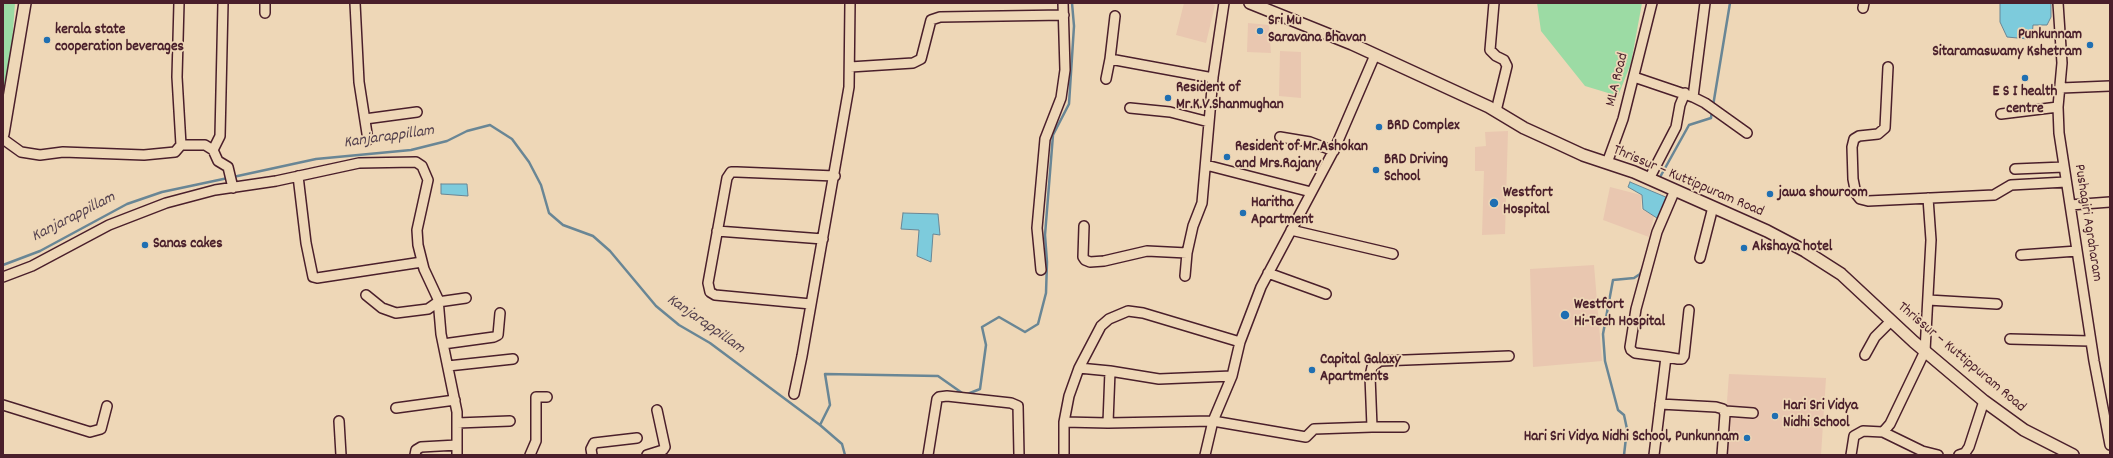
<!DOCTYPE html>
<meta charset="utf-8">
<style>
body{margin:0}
#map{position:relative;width:2113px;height:458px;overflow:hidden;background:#eed7b7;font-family:Dekko,sans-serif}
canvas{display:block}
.frame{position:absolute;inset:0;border:4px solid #4a1f2b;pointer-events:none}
</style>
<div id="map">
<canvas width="2113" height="458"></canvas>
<div class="frame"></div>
</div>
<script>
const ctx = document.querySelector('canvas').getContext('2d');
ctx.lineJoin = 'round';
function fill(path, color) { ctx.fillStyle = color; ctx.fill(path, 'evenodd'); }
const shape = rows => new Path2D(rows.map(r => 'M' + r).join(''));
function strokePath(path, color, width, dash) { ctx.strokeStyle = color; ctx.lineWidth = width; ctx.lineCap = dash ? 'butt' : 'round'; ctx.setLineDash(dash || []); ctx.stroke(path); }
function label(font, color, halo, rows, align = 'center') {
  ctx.font = font + ' Dekko,sans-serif'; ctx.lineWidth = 3.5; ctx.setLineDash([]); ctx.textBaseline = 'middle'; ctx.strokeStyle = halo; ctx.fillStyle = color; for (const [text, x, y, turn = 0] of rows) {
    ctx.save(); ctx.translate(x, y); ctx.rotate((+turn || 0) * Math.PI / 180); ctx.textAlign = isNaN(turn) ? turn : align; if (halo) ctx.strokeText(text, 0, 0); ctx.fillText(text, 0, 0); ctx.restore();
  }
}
fill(shape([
 [1184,3,1210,3,1215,5,1206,43,1176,35],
 [1248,23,1269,25,1271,53,1247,52],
 [1280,51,1301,52,1301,98,1279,96],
 [1508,131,1505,234,1482,235,1484,171,1475,171,1475,147,1486,146,1485,132],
 [1610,187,1641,195,1641,209,1654,216,1649,237,1603,220],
 [1594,265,1602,361,1533,367,1530,269],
 [1729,374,1826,378,1821,455,1723,455]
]), '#e9c7b0');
fill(shape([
 [3,3,15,3,11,58,3,95],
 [1537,3,1642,3,1631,63,1618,96,1585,86,1541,31]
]), '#9cdba4');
const water = shape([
 [2000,3,2051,3,2051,17,2047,25,2033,25,2032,37,2028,39,2007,37,2000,22,2000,3],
 [1630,182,1668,198,1660,220,1643,209,1642,195,1628,187,1630,182],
 [441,184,467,184,468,196,441,194,441,184],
 [903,213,938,214,940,235,933,234,931,262,917,256,919,230,901,229,903,213]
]);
fill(water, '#7dcbdc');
strokePath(water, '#698695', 1);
strokePath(shape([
 [1713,106,1730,3],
 [233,177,316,159,411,150,447,141,467,131,490,125,512,139,529,162,541,185,549,213,563,225,593,236,610,251,656,306,679,325,710,343,820,425,842,444,845,455],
 [1659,179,1689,125,1711,118,1712,111],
 [3,265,40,251,127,204,162,192,228,178],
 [820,425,830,405,825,374,938,376,965,395,980,389,986,345,982,327,999,317,1025,332,1038,324,1046,293,1047,262,1045,235,1053,135,1069,104,1074,26,1072,3],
 [1624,455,1627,429,1624,415,1618,410,1605,361,1603,334,1613,280,1634,278,1640,274,1644,265]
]), '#698695', 2.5);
const minor = shape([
 [223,3,220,136,213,150,218,161,228,167,233,188],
 [355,3,359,82,368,140],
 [1494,3,1490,50,1496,56,1504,60,1507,66,1496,111],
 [2058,3,2062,63,2058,107,2059,133,2094,361,2110,445],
 [1863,8,1864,3],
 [265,13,265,3],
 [1115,16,1110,59,1213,78],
 [850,67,913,63,921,59,931,20,940,17,1064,15],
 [1888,67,1885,128,1878,134,1859,136,1854,139,1852,147,1853,179,1856,194,1860,199,1868,201,1994,195,2011,185,2066,182],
 [1634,77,1693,97,1705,103,1747,133],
 [1106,79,1110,59],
 [2061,88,2110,86],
 [1693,97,1705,3],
 [1130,108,1170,112,1209,122],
 [2001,114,2058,107],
 [365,119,417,112],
 [1280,137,1310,142,1334,151],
 [3,139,21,152,40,155,63,152,144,155,175,152,181,145,177,77,179,3],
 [181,145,205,145,213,150],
 [1607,163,1623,119,1652,3],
 [1206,165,1311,192],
 [2015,169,2064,167],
 [298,176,306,243,313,277,317,278,422,262],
 [1649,179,1676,127,1680,105,1685,93],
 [2070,205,2110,202],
 [1084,226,1083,257,1085,260,1090,262,1104,261,1147,251,1187,253,1193,226,1202,203,1213,77,1224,3],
 [1291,230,1393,254],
 [717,231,823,239],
 [2021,255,2077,251],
 [1700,258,1713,207],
 [1041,270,1037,228,1045,139,1061,98,1065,70,1063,3],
 [1268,273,1326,294],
 [1185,276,1187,253],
 [3,277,32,266,109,225,166,203,215,190,276,181,359,163,416,162,422,166,428,180,417,230,418,245,424,269,438,299,441,334,457,412,457,455],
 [366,295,382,308,396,313,428,309,438,302,466,298],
 [1928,300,1997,304],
 [811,304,715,295,710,292,708,283,727,178,731,172,737,172,835,176],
 [2010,339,2090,341],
 [443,344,494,337,498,335,500,313],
 [1865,355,1875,337,1891,321],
 [1666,357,1678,359,1682,359,1684,356,1689,310],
 [448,366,513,359],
 [1079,368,1101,326,1109,319,1128,311,1143,313,1240,342],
 [1232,376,1159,379,1110,371,1108,423,1213,421,1232,376,1240,342,1261,287,1335,148,1375,55],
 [794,394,802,356,849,87,850,3],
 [1660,404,1716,407,1723,409,1725,414,1722,455],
 [3,405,90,432,101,429,107,406],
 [396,408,455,400],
 [1725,411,1753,413],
 [339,421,341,455],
 [1064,422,1108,423],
 [457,423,510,421],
 [1372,427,1404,427],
 [1883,432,1922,451,1938,455],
 [415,455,416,450,421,447,457,445],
 [530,455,536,441,536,397,547,397],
 [592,455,591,449,594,443,637,438],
 [647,455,663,450,665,447,657,410],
 [928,455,937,399,939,397,947,396,1011,403,1018,406,1019,455],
 [1064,455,1064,422,1069,396,1079,368,1110,371],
 [1205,455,1213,421,1306,437,1314,429,1372,427,1370,376,1372,367,1380,361,1509,356],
 [1654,455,1666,357,1635,353,1631,350,1630,347,1636,309,1657,232,1675,190],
 [1851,455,1854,436,1863,431,1883,432,1890,424,1925,351,1931,240,1928,198],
 [1959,455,1965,453,1969,447,1984,401]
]);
const major = shape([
 [1250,3,1352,44,1489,107,1524,128,1557,143,1583,155,1634,172,1767,231,1805,251,1841,274,1914,342,1984,401,2024,430,2073,455],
 [3,134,25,3]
]);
strokePath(minor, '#4a1f2b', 12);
strokePath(major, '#4a1f2b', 14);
strokePath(minor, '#eed7b7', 9);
strokePath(major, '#eed7b7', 11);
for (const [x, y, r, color] of [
 [1260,31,4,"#1f6fb2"],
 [47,40,4,"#1f6fb2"],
 [2090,45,4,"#1f6fb2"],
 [2025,78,4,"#1f6fb2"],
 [1168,98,4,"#1f6fb2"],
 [1379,127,4,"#1f6fb2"],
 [1227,157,4,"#1f6fb2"],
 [1376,170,4,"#1f6fb2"],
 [1770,194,4,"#1f6fb2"],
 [1494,203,5,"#1f6fb2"],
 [1243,213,4,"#1f6fb2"],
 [145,245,4,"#1f6fb2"],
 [1744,248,4,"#1f6fb2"],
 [1565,315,5,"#1f6fb2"],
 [1312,370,4,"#1f6fb2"],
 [1775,416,4,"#1f6fb2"],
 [1747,438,4,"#1f6fb2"]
]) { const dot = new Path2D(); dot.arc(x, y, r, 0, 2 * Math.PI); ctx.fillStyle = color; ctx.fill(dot); strokePath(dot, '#eed7b7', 1.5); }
label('bold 15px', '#4a1f2b', '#eed7b7', [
 ["Sri Mu",1268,22],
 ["Saravana Bhavan",1268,39],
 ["kerala state",55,31],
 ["cooperation beverages",55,48],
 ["Punkunnam",2082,36,"right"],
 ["Sitaramaswamy Kshetram",2082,53,"right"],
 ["Resident of",1176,89],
 ["Mr.K.V.Shanmughan",1176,106],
 ["E S I health",2025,93,"center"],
 ["centre",2025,110,"center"],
 ["BRD Complex",1387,127],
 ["Resident of Mr.Ashokan",1235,148],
 ["and Mrs.Rajany",1235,165],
 ["BRD Driving",1384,161],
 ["School",1384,178],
 ["Westfort",1503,194],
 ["Hospital",1503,211],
 ["jawa showroom",1778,194],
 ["Haritha",1251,204],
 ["Apartment",1251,221],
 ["Sanas cakes",153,245],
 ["Akshaya hotel",1752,248],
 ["Westfort",1574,306],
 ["Hi-Tech Hospital",1574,323],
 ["Capital Galaxy",1320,361],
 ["Apartments",1320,378],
 ["Hari Sri Vidya",1783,407],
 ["Nidhi School",1783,424],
 ["Hari Sri Vidya Nidhi School, Punkunnam",1739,438,"right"]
], 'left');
label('15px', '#4a1f2b', '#eed7b7', [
 ["MLA Road",1618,80,-76],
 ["Thrissur – Kuttippuram Road",1688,182,23],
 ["Pushagiri Agraharam",2087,223,81],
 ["Thrissur – Kuttippuram Road",1961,358,40]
]);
label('italic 16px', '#54414e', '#eed7b7', [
 ["Kanjarappillam",389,138,-8],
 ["Kanjarappillam",74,218,-27],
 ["Kanjarappillam",705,325,35]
]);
</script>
